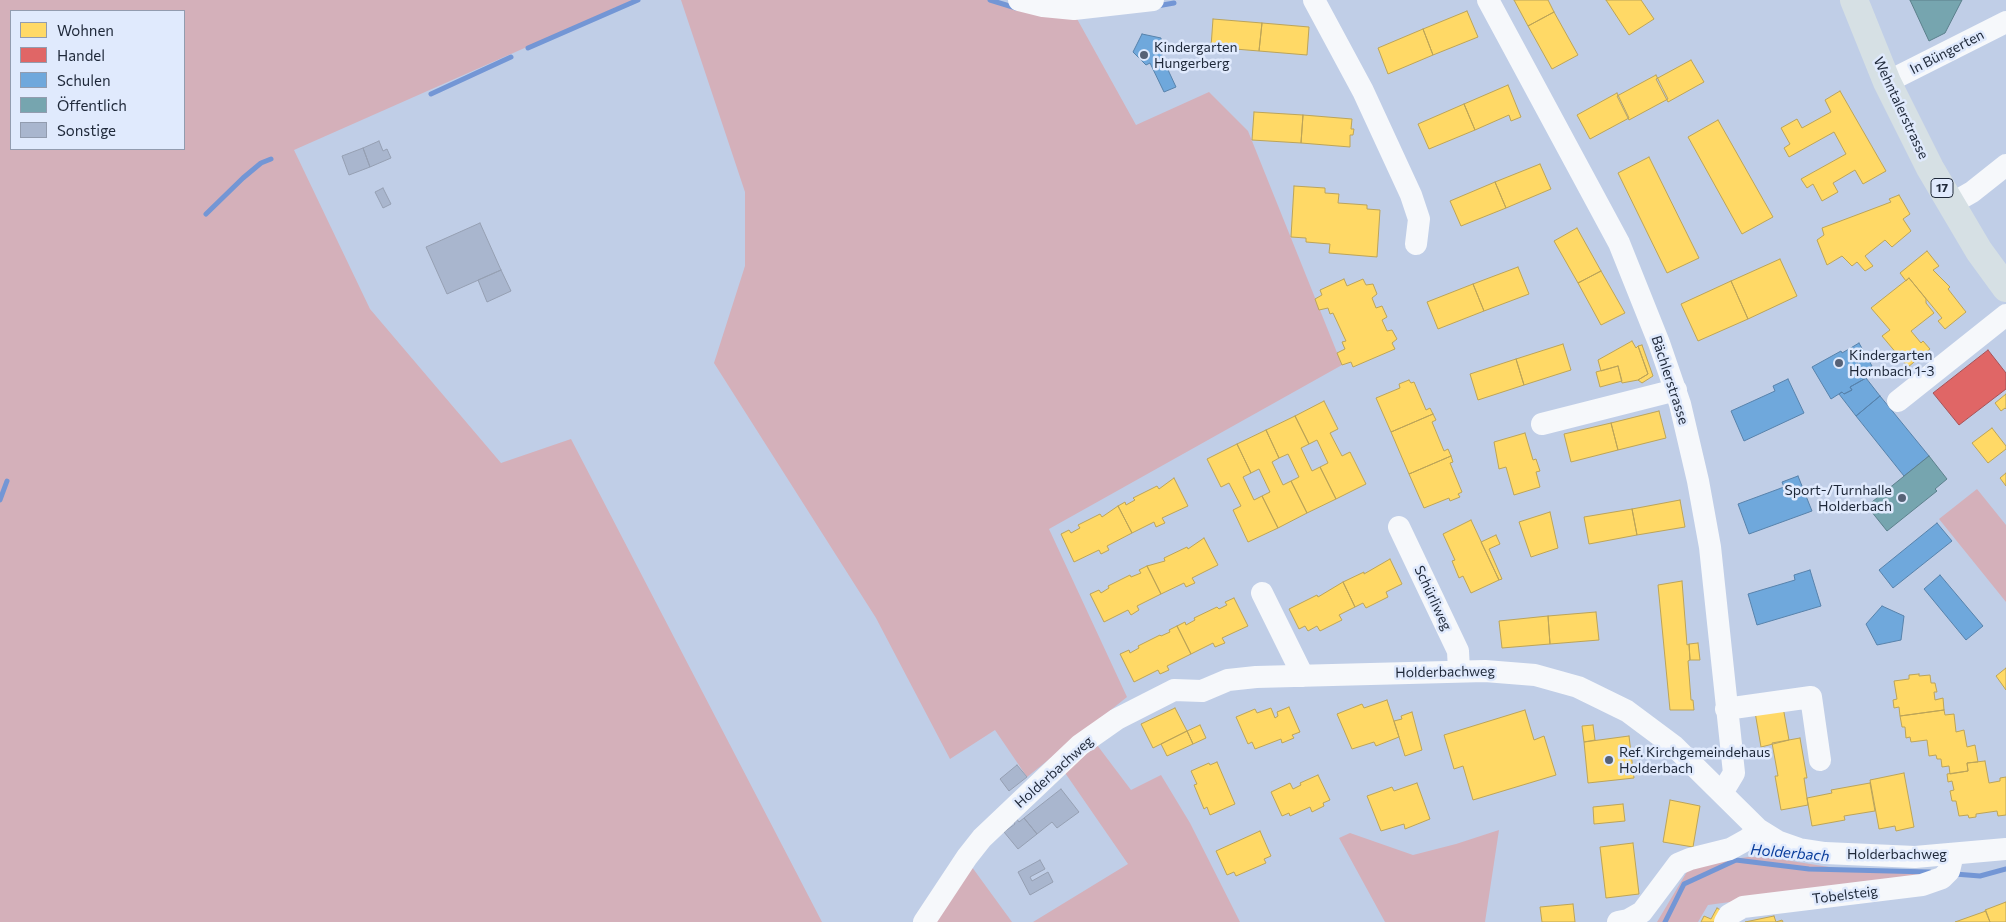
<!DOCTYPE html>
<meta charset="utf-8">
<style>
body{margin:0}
#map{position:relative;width:2006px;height:922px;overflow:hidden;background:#c0cee7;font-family:Commissioner,sans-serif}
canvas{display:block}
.legend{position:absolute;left:10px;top:10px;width:175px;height:140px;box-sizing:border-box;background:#e0eafd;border:1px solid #929caf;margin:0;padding:6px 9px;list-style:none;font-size:15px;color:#1e2839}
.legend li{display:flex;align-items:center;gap:10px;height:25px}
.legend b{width:25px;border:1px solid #929caf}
</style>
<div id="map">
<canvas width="2006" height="922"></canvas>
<ul class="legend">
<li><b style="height:14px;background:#ffd966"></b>Wohnen</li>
<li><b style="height:14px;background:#e06666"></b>Handel</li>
<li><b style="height:14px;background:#6fa8dc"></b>Schulen</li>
<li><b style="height:14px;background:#76a5af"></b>Öffentlich</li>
<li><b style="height:14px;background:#a9b6ce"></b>Sonstige</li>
</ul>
</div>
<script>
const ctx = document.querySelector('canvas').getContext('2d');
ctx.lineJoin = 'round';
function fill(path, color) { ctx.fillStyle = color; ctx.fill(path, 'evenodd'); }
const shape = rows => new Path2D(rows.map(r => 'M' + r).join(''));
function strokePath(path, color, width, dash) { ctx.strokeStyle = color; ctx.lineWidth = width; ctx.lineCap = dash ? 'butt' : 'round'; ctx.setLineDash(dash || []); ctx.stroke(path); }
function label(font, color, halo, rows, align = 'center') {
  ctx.font = font + ' Commissioner,sans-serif'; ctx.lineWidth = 5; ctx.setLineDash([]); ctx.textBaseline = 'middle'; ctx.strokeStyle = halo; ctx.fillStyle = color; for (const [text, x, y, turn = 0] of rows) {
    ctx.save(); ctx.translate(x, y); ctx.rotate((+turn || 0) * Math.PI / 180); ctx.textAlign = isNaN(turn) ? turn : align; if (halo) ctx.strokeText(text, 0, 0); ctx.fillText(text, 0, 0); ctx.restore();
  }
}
fill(shape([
 [0,0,633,0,294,150,370,309,501,463,571,439,822,922,0,922],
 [11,11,184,11,184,149,11,149],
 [681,0,992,0,1076,17,1136,125,1209,92,1248,131,1342,365,1049,529,1127,697,1027,777,995,730,950,759,876,618,714,363,745,266,745,192],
 [1977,489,2006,525,2006,602,1939,519],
 [1094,741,1131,790,1161,775,1190,823,1240,922,1033,922,1128,864,1061,767],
 [1499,830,1485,922,1385,922,1339,838,1350,833,1413,855,1456,844],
 [1748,857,1765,857,1836,868,1926,870,1927,875,1708,905,1698,922,1657,922,1691,865],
 [969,863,1012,922,932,922]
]), '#d4b0ba');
const homes = shape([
 [1514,0,1548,0,1554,12,1528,26,1514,0],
 [1606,0,1641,0,1654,19,1629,35,1606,0],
 [1467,11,1478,37,1433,55,1423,29,1467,11],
 [1554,12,1578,55,1552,69,1528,26,1554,12],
 [1213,19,1262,23,1259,51,1211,47,1213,19],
 [1262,23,1309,27,1307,55,1259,51,1262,23],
 [1423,29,1433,55,1388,74,1378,48,1423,29],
 [1691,60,1704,82,1668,102,1656,79,1691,60],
 [1656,75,1668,99,1629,120,1617,96,1656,75],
 [1508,85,1521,117,1511,121,1509,115,1475,130,1464,104,1508,85],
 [1840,91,1886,171,1863,184,1855,170,1833,183,1838,192,1822,201,1813,184,1807,188,1801,179,1846,154,1834,132,1789,157,1784,148,1790,144,1781,128,1797,119,1802,128,1831,112,1825,100,1840,91],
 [1617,93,1629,118,1590,139,1577,115,1617,93],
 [1464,104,1475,130,1429,149,1418,124,1464,104],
 [1254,112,1303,115,1301,143,1252,140,1254,112],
 [1303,115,1352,119,1351,129,1354,129,1353,135,1350,135,1350,147,1301,143,1303,115],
 [1718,120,1773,217,1742,234,1688,137,1718,120],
 [1649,157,1699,258,1667,273,1618,173,1649,157],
 [1540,164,1551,189,1506,208,1495,182,1540,164],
 [1495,182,1506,208,1461,226,1450,201,1495,182],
 [1294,186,1325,188,1325,193,1339,194,1338,203,1367,205,1367,209,1380,210,1377,257,1329,253,1330,244,1306,242,1306,238,1291,237,1294,186],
 [1899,195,1910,214,1903,219,1911,231,1892,247,1885,240,1865,256,1873,266,1865,271,1857,262,1852,266,1842,256,1827,265,1817,240,1824,235,1822,228,1891,202,1889,199,1899,195],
 [1577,228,1601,271,1578,283,1554,241,1577,228],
 [1927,251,1939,266,1933,270,1950,287,1948,289,1966,312,1945,329,1938,321,1942,318,1909,278,1906,281,1900,273,1927,251],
 [1780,259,1797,296,1748,319,1731,281,1780,259],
 [1518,267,1529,294,1484,311,1473,284,1518,267],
 [1601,271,1625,313,1601,325,1578,283,1601,271],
 [1909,278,1926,299,1926,303,1934,313,1911,331,1921,343,1923,341,1930,349,1908,367,1882,336,1890,330,1871,308,1909,278],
 [1344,279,1347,286,1363,279,1366,285,1373,284,1377,294,1372,298,1376,308,1382,306,1387,317,1382,320,1387,331,1392,330,1397,339,1392,343,1395,349,1353,367,1351,362,1342,365,1337,353,1345,349,1342,342,1346,341,1333,313,1330,314,1328,308,1319,310,1315,299,1322,295,1320,290,1344,279],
 [1731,281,1748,319,1698,341,1681,304,1731,281],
 [1473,284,1484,311,1438,329,1427,302,1473,284],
 [1632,341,1636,348,1638,346,1648,374,1638,380,1622,383,1618,366,1601,371,1598,360,1632,341],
 [1563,344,1571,370,1524,385,1516,359,1563,344],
 [1642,345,1653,376,1642,383,1638,380,1648,374,1638,346,1642,345],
 [1516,359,1524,385,1478,400,1470,374,1516,359],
 [1618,366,1622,381,1600,387,1596,372,1618,366],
 [1409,380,1411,383,1414,382,1426,410,1430,408,1433,414,1391,432,1376,398,1400,388,1399,384,1409,380],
 [2006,394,2006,409,2005,408,2001,411,1995,403,2006,394],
 [1324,401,1338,429,1330,433,1342,456,1350,452,1366,484,1336,499,1320,467,1328,463,1317,440,1309,444,1295,416,1324,401],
 [1659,411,1666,438,1618,450,1611,423,1659,411],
 [1433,414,1436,420,1432,422,1444,451,1448,449,1451,456,1409,474,1391,432,1433,414],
 [1295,416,1309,444,1301,448,1312,471,1320,467,1336,499,1307,513,1291,481,1299,477,1288,454,1279,458,1266,430,1295,416],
 [1611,423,1618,450,1571,462,1564,434,1611,423],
 [1992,428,2006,446,2006,449,1988,463,1972,443,1992,428],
 [1266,430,1279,458,1272,462,1283,485,1291,481,1307,513,1278,528,1262,496,1270,492,1259,469,1251,473,1237,444,1266,430],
 [1525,433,1533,460,1536,459,1540,471,1536,472,1540,487,1514,495,1506,467,1499,469,1494,442,1525,433],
 [1237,444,1251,473,1243,477,1254,500,1262,496,1278,528,1248,542,1233,510,1241,506,1229,483,1221,487,1207,459,1237,444],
 [1451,456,1453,462,1450,463,1462,492,1458,494,1460,497,1450,501,1449,498,1424,508,1409,474,1451,456],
 [2006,473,2006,486,2000,478,2006,473],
 [1174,478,1188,506,1162,518,1165,523,1156,527,1154,522,1132,533,1118,506,1125,502,1126,505,1135,500,1133,498,1157,486,1159,489,1174,478],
 [1680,500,1685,527,1637,535,1632,509,1680,500],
 [1118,506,1132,533,1107,546,1109,550,1101,554,1099,550,1074,562,1061,534,1069,530,1071,533,1080,528,1078,525,1100,514,1102,517,1118,506],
 [1632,509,1637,535,1589,544,1584,517,1632,509],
 [1550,512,1558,548,1531,557,1519,522,1550,512],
 [1471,520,1499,580,1471,593,1463,576,1459,578,1452,561,1455,560,1443,534,1471,520],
 [1496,535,1500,544,1489,549,1502,579,1499,580,1481,542,1496,535],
 [1204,538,1218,565,1192,578,1195,583,1186,587,1184,583,1161,594,1147,566,1165,561,1164,558,1187,547,1188,549,1204,538],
 [1390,559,1402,584,1386,592,1388,597,1366,608,1363,603,1355,607,1343,582,1364,572,1364,574,1390,559],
 [1147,566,1161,594,1137,606,1139,610,1131,615,1128,610,1104,622,1090,594,1099,590,1101,593,1109,588,1108,586,1130,575,1131,577,1141,573,1139,570,1147,566],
 [1682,581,1687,645,1689,644,1690,660,1688,661,1691,700,1693,700,1694,710,1670,710,1658,585,1682,581],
 [1343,582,1355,607,1339,615,1342,620,1320,631,1317,626,1308,631,1305,626,1299,629,1289,609,1317,595,1318,597,1343,582],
 [1234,598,1248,626,1222,638,1225,643,1215,647,1213,643,1191,654,1177,626,1185,622,1186,625,1195,620,1194,618,1217,607,1219,609,1227,605,1225,602,1234,598],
 [1596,612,1599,640,1550,644,1548,616,1596,612],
 [1548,616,1550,644,1502,648,1499,621,1548,616],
 [1177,626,1191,654,1167,666,1169,670,1160,674,1158,670,1134,682,1120,654,1129,650,1130,653,1139,648,1138,646,1160,635,1161,636,1170,632,1169,630,1177,626],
 [1698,643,1700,660,1690,660,1689,644,1698,643],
 [2006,668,2006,690,1996,676,2006,668],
 [1919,674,1919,676,1930,675,1931,683,1935,683,1937,692,1934,692,1935,700,1943,698,1944,710,1900,716,1899,707,1894,708,1893,700,1897,699,1894,681,1909,679,1909,675,1919,674],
 [1387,700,1399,737,1376,746,1374,742,1352,749,1337,714,1362,704,1364,708,1387,700],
 [1289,707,1300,732,1292,735,1294,738,1282,743,1281,739,1255,749,1252,742,1248,744,1236,717,1255,709,1257,713,1271,708,1275,718,1278,716,1277,712,1289,707],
 [1783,707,1789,740,1761,747,1755,712,1783,707],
 [1175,708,1187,731,1153,748,1141,724,1175,708],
 [1525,710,1534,740,1544,736,1556,775,1473,800,1463,766,1454,769,1444,735,1525,710],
 [1944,710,1945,715,1954,714,1956,732,1964,730,1967,747,1975,745,1978,762,1967,763,1968,771,1950,774,1949,766,1942,767,1941,759,1937,759,1936,755,1929,756,1927,740,1911,742,1910,737,1906,738,1905,727,1902,727,1900,716,1944,710],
 [1412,712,1422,750,1405,756,1394,721,1402,719,1401,716,1412,712],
 [1200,725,1206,738,1193,744,1187,731,1200,725],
 [1593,725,1595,740,1584,742,1582,726,1593,725],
 [1187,731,1193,744,1167,756,1161,744,1187,731],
 [1629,736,1634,778,1588,783,1584,742,1629,736],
 [1800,738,1807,778,1804,778,1808,805,1781,810,1775,776,1778,776,1772,743,1800,738],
 [1985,761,1989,783,2000,781,2000,778,2006,777,2006,815,1998,816,1997,811,1976,814,1976,817,1969,818,1968,815,1959,816,1956,801,1952,801,1950,791,1954,790,1952,781,1948,782,1947,774,1968,771,1967,763,1985,761],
 [1217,762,1235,804,1210,815,1207,807,1204,809,1194,785,1197,784,1191,771,1209,763,1210,765,1217,762],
 [1904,773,1914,827,1896,831,1895,826,1879,829,1870,780,1904,773],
 [1318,775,1330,800,1323,803,1324,806,1312,812,1310,807,1290,816,1289,813,1282,816,1271,792,1290,783,1293,789,1301,785,1300,783,1318,775],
 [1417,783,1430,819,1405,829,1404,824,1381,831,1367,796,1392,787,1394,791,1417,783],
 [1870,783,1875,811,1844,816,1845,820,1812,826,1807,798,1832,793,1831,790,1870,783],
 [1670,800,1700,806,1693,847,1663,842,1670,800],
 [1623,804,1625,821,1594,824,1593,807,1623,804],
 [1260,831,1271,856,1264,859,1266,863,1236,876,1234,872,1227,875,1216,851,1260,831],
 [1633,843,1639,894,1606,898,1600,847,1633,843],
 [2006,902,2006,922,1990,922,1985,910,2006,902],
 [1573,904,1575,922,1542,922,1540,907,1573,904],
 [1717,908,1724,912,1718,922,1701,922,1704,916,1711,919,1717,908],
 [1986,911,1990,922,1955,922,1986,911],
 [1774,916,1776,922,1782,920,1783,922,1745,922,1774,916]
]);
fill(homes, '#ffd966');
strokePath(homes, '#bca458', 1);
const shops = shape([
 [1988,350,2006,373,2006,389,1959,425,1933,393,1988,350]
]);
fill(shops, '#e06666');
strokePath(shops, '#a65358', 1);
const schools = shape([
 [1142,34,1161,38,1162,57,1176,87,1164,92,1150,63,1146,65,1133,52,1142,34],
 [1859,343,1872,366,1863,372,1849,349,1859,343],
 [1849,349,1866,378,1850,387,1852,390,1844,394,1842,392,1831,399,1812,367,1841,351,1842,353,1849,349],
 [1866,378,1880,396,1856,416,1839,394,1842,392,1844,394,1852,390,1850,387,1866,378],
 [1788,379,1804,413,1744,441,1731,411,1775,391,1773,386,1788,379],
 [1880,396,1929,456,1904,476,1856,416,1880,396],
 [1798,476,1812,511,1749,534,1738,504,1784,487,1782,482,1798,476],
 [1937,523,1952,541,1893,588,1879,570,1937,523],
 [1810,570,1821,606,1757,625,1748,594,1795,580,1794,575,1810,570],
 [1940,575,1983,626,1966,640,1924,589,1940,575],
 [1882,606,1904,616,1901,640,1877,645,1866,624,1882,606]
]);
fill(schools, '#6fa8dc');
strokePath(schools, '#5782ab', 1);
const public = shape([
 [1910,0,1962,0,1945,33,1929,41,1910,0],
 [1929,456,1947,479,1935,489,1937,491,1887,531,1867,506,1929,456]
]);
fill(public, '#76a5af');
strokePath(public, '#5c808c', 1);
strokePath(shape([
 [990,0,1016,8],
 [1157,6,1174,3],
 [528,48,638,0],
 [431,94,511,57],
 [206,214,243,178,261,163,271,159],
 [0,500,7,481],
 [1955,874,1980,876,2006,869],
 [1665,922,1684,884,1736,860,1809,869,1930,872]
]), '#7396d5', 5);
const building = shape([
 [379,141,383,151,387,149,391,158,370,167,363,148,379,141],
 [363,148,370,167,349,175,342,156,363,148],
 [383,188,391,204,383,208,375,192,383,188],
 [480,223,501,270,447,294,426,247,480,223],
 [501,270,511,291,487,302,478,280,501,270],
 [1017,765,1027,777,1009,791,1000,779,1017,765],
 [1061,789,1079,812,1057,828,1052,822,1037,834,1024,818,1061,789],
 [1016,818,1019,822,1024,818,1037,834,1018,849,1004,832,1015,824,1013,821,1016,818],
 [1040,860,1045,869,1030,877,1032,881,1048,872,1053,882,1030,895,1018,872,1040,860]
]);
fill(building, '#a9b6ce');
strokePath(building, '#959fb2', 1);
strokePath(shape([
 [1019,0,1043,6,1074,9,1153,0],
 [1314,0,1363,91,1411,195,1419,219,1416,244],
 [1488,0,1619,243,1659,343,1680,404,1698,481,1710,547,1734,773,1722,793],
 [1887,82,2006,22],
 [1951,204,1972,192,2006,165],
 [1898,401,2006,315],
 [1542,424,1676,390],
 [1399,527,1458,651,1459,671],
 [1262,593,1303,676],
 [1726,709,1811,697,1820,760],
 [924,922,967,857,982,838,1080,745,1117,719,1174,690,1202,691,1228,680,1256,677,1485,671,1535,675,1578,687,1627,711,1674,746,1758,829,1779,842,1799,849,1825,853,1915,857,2006,849],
 [1618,922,1628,920,1642,912,1678,864,1690,859,1730,849,1748,839,1758,829],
 [1725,922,1729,915,1743,907,1922,885,1942,878,1949,871,1953,854]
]), '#f6f8fb', 22);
strokePath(shape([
 [1854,0,1887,82,1930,168,1979,251,2006,288]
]), '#d6e0e4', 28);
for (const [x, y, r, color] of [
 [1144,55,5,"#576276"],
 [1839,363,5,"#576276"],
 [1902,498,5,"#576276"],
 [1609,760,5,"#576276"]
]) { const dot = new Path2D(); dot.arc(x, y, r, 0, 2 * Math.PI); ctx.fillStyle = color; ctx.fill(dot); strokePath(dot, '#e0eafd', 2); }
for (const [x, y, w] of [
 [1942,188,22]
]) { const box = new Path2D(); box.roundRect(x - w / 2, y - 9.5, w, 19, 4); ctx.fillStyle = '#e0eafd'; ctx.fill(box); strokePath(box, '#1e2839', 1); }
label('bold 12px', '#1e2839', null, [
 ["17",1942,188]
]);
label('14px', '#1e2839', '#e0eafd', [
 ["Kindergarten",1154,47],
 ["Hungerberg",1154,63],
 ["Kindergarten",1849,355],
 ["Hornbach 1-3",1849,371],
 ["Sport-/Turnhalle",1892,490,"right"],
 ["Holderbach",1892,506,"right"],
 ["Ref. Kirchgemeindehaus",1619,752],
 ["Holderbach",1619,768]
], 'left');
label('14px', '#1e2839', '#e0eafd', [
 ["In Büngerten",1947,52,-27],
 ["Wehntalerstrasse",1901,108,65],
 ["Bächlerstrasse",1670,380,72],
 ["Schürliweg",1433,598,65],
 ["Holderbachweg",1445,672,-1],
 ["Holderbachweg",1054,772,-42],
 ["Holderbachweg",1897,854],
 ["Tobelsteig",1845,895,-7]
]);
label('italic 15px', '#0a3e9c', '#e0eafd', [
 ["Holderbach",1790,853,5]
]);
</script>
